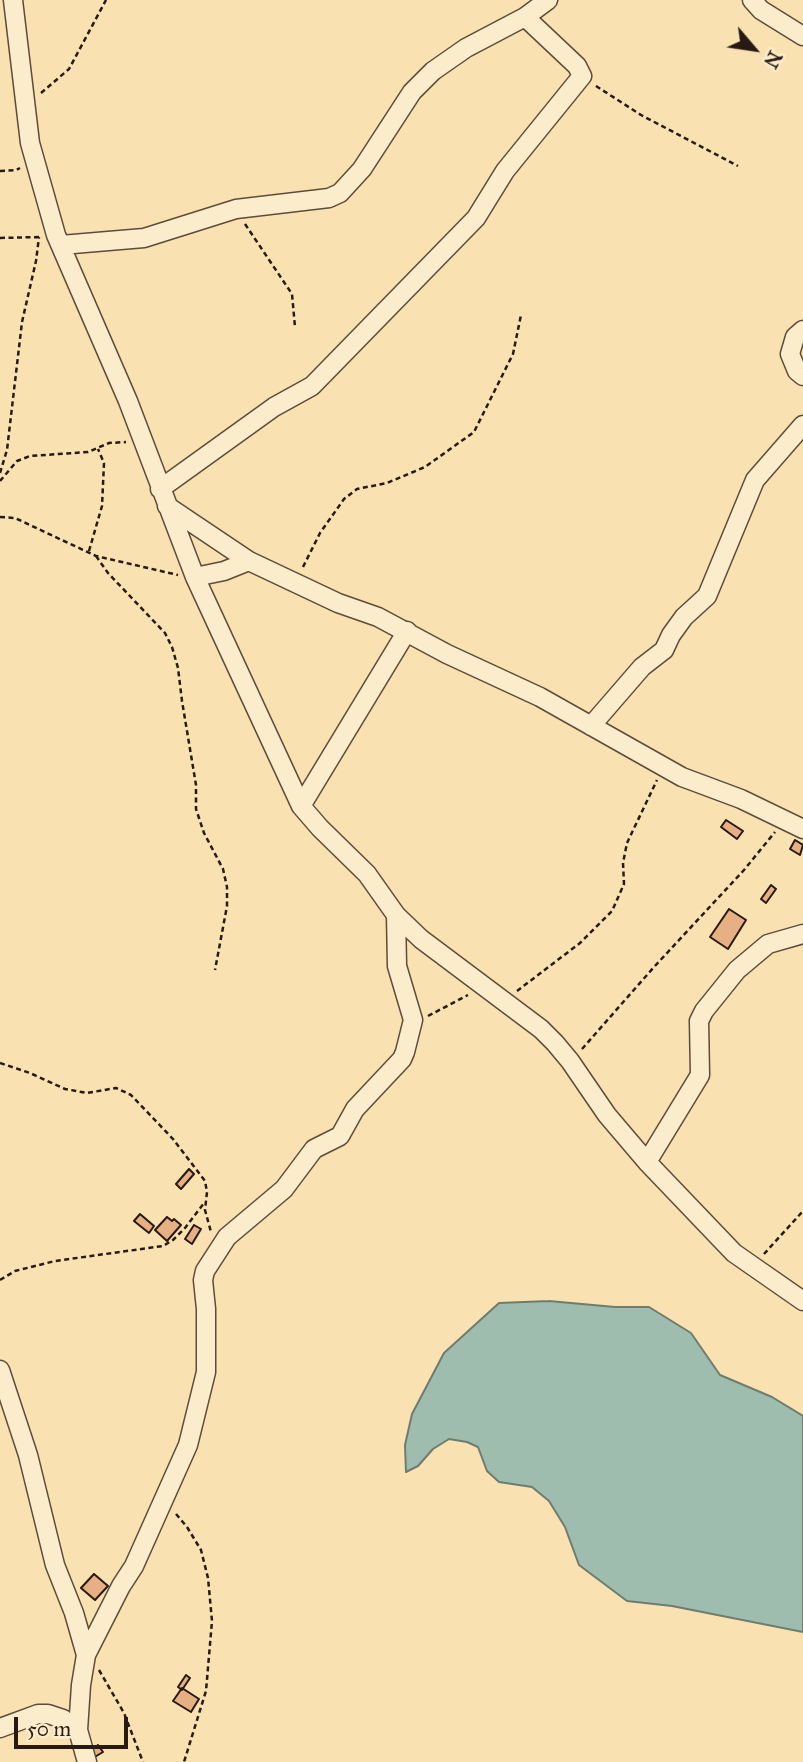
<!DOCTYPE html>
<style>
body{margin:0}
#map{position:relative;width:803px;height:1762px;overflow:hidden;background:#f9e1b1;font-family:"IM FELL Great Primer",serif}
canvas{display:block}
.north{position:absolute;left:719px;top:14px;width:70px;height:70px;-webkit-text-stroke:5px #fbeccc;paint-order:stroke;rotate:119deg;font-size:19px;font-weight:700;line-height:28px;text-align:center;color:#281a12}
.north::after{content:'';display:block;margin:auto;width:24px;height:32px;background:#281a12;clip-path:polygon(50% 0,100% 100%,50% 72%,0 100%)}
.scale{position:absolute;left:14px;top:1717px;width:114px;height:32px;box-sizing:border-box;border:4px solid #281a12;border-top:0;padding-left:9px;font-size:21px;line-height:24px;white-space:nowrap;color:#281a12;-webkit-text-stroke:5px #fbeccc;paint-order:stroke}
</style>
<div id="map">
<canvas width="803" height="1762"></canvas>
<div class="north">N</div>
<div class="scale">50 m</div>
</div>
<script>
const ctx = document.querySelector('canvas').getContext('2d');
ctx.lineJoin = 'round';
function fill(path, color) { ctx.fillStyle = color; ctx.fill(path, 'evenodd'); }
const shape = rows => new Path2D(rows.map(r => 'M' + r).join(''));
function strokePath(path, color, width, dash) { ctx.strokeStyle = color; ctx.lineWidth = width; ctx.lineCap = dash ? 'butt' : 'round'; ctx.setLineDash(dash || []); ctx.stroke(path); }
const water = shape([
 [549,1301,615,1307,649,1307,691,1333,720,1375,772,1397,803,1416,803,1632,672,1606,627,1601,579,1565,565,1527,549,1501,532,1487,499,1482,487,1471,478,1447,467,1442,449,1439,433,1449,418,1466,406,1472,405,1445,412,1414,444,1353,499,1303,549,1301]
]);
fill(water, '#9ebdae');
strokePath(water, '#6f7c70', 2);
const building = shape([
 [726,820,743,831,737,839,721,827,726,820],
 [795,840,803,845,800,855,790,849,795,840],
 [771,885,776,889,766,903,761,899,771,885],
 [729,909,746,920,728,949,710,937,729,909],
 [189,1169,194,1174,181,1189,176,1184,189,1169],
 [140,1214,154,1226,149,1233,134,1221,140,1214],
 [167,1217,172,1221,174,1219,181,1225,167,1241,155,1230,167,1217],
 [194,1225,201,1229,192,1244,185,1239,194,1225],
 [94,1574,108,1586,95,1600,81,1588,94,1574],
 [186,1675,190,1678,182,1690,178,1687,186,1675],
 [182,1688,199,1699,191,1712,173,1701,182,1688],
 [98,1745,103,1752,93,1758,89,1751,98,1745]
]);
fill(building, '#e6b084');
strokePath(building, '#281a12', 2);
const street = shape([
 [13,0,30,143,56,235,128,401,195,577,301,806,320,828,367,874,396,915,421,939,541,1029,555,1043,570,1061,607,1115,647,1162,734,1253,803,1301],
 [752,0,761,10,803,36],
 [61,245,144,238,236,209,329,198,340,193,362,169,412,92,433,71,466,48,525,17,548,0],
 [803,330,795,337,790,354,797,371,803,376],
 [160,489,274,407,312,386,476,218,505,171,582,76,577,66,525,17],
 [167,506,249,561,338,603,378,617,447,654,540,697,682,777,741,799,803,829],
 [195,577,224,571,249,561],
 [591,726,642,667,664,650,671,635,684,617,707,596,755,480,803,425],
 [301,806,407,631],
 [647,1162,700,1075,699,1021,704,1011,737,970,768,944,803,934],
 [0,1370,28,1455,55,1565,74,1613,86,1655,81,1685,78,1730],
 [86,1655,121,1586,134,1566,188,1445,206,1372,206,1309,203,1280,205,1271,227,1237,284,1189,314,1149,340,1136,355,1109,402,1059,405,1052,413,1020,397,966,396,915],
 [0,1728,38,1714,48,1714,63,1719,78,1730,87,1762]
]);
strokePath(street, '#5c4c3a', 21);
strokePath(shape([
 [596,86,641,115,738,166],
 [41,93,69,69,106,0],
 [0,171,16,170,20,168],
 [245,224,292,294,295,327],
 [0,238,39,237],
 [0,473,7,450,22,322,36,261,39,237],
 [0,481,17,461,30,456,88,452,109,443,126,442],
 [0,517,15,518,96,556,178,575],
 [89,551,102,506,104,463,98,449],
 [96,556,108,573,165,633,172,647,178,668,182,701,196,785,196,809,204,833,223,869,227,887,227,906,215,970],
 [303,567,320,533,344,499,357,489,387,483,425,467,474,432,513,354,521,315],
 [517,991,580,943,612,911,624,884,623,863,627,843,657,780],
 [428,1016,468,995],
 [582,1049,654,967,744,870,775,832],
 [0,1063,30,1073,65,1089,87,1093,116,1088,131,1095,173,1139,205,1181,207,1192,205,1210,211,1232],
 [764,1254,803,1211],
 [0,1280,15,1271,55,1261,163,1246,173,1240,185,1228,204,1203],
 [176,1514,187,1527,201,1550,208,1578,212,1621,206,1691,184,1762],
 [99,1670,124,1713,143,1762]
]), '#281a12', 2.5, [5, 3.5]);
strokePath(street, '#fbeccc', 18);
</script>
